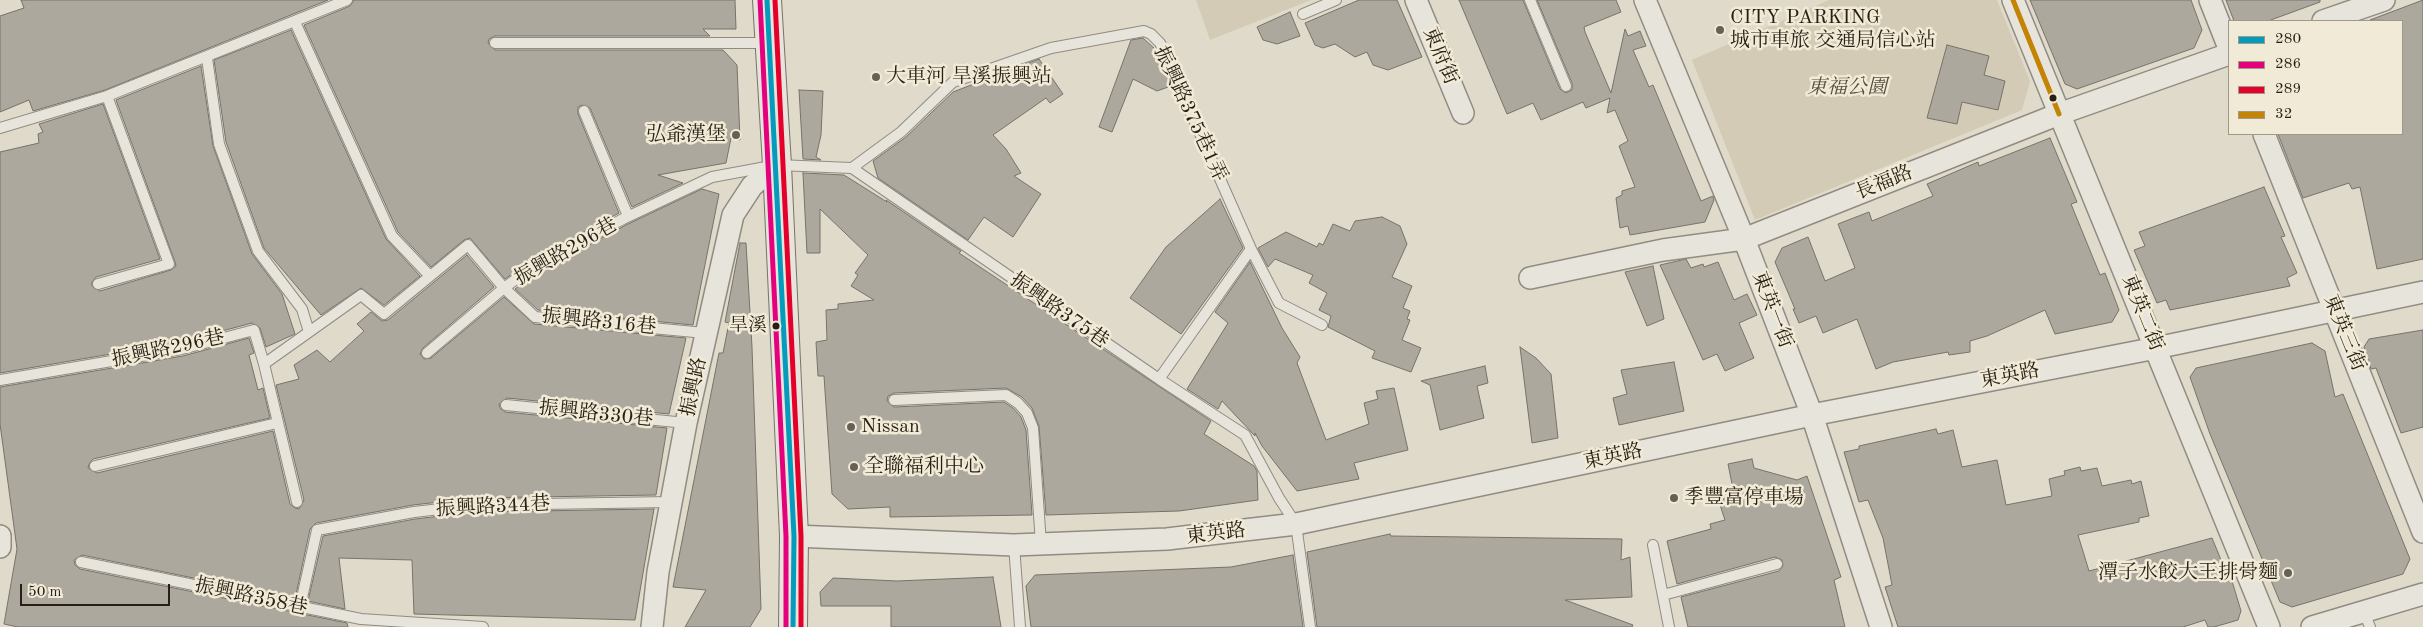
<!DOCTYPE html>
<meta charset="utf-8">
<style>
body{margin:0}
#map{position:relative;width:2423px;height:627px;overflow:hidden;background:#e0daca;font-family:"Old Standard TT",serif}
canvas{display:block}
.legend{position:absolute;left:2228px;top:20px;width:175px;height:115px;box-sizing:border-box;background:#f1ead6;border:1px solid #a09889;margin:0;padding:6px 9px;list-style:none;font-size:15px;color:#271e15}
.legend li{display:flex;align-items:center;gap:10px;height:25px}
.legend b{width:25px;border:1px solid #a09889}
.scale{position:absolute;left:20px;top:584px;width:150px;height:22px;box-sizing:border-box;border:2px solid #271e15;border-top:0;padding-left:6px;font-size:15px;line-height:18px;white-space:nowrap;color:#271e15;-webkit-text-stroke:4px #f1ead6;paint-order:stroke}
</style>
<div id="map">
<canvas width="2423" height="627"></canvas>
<ul class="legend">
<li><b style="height:6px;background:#049bbc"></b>280</li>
<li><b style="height:6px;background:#e5007d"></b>286</li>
<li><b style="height:6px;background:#e4002b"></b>289</li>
<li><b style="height:6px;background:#c38405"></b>32</li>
</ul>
<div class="scale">50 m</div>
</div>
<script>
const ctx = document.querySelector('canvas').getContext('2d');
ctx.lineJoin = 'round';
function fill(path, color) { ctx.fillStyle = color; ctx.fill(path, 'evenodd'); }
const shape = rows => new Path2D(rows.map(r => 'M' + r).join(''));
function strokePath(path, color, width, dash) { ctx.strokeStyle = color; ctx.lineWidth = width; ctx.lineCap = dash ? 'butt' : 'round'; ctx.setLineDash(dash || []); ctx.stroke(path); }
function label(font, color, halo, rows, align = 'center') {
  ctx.font = font + ' "Old Standard TT","Noto Serif TC",serif'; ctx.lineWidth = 5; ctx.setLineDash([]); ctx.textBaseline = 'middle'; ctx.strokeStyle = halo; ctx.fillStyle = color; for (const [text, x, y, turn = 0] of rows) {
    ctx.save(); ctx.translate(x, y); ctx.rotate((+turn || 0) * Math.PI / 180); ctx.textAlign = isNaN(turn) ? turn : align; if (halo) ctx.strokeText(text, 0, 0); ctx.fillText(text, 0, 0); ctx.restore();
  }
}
fill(shape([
 [1196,0,1311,0,1210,40],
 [1829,0,1997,0,2030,81,2022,110,1755,220,1692,60]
]), '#d3cbb5');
const building = shape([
 [21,0,328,0,105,90,33,111,29,100,0,112,0,16,24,8,21,0],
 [354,0,735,0,736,29,703,29,710,36,495,36,489,39,488,43,495,50,723,50,737,65,740,140,731,138,726,163,658,175,683,183,632,207,590,108,582,105,578,107,578,114,619,213,528,262,505,279,470,238,464,240,431,267,398,232,304,25,350,6,354,0],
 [1359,0,1397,0,1422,57,1388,70,1373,65,1367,52,1355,57,1335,44,1323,48,1315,45,1305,23,1359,0],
 [1459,0,1523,0,1560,89,1566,93,1572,90,1572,83,1537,0,1616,0,1621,12,1584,27,1585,32,1611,93,1625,29,1628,36,1640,31,1646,46,1633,50,1649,87,1653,85,1701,201,1713,196,1714,200,1705,222,1630,235,1628,226,1620,228,1616,198,1622,195,1622,191,1635,187,1619,146,1628,141,1615,110,1607,113,1610,98,1586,108,1583,102,1541,120,1533,103,1507,114,1459,0],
 [2030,0,2191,0,2202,30,2194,48,2077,89,2065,84,2030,0],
 [2226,0,2320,0,2320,2,2268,21,2234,21,2226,0],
 [2423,0,2423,259,2377,269,2360,187,2352,189,2349,183,2303,198,2278,134,2402,134,2402,21,2370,20,2423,0],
 [1290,12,1300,36,1277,44,1263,40,1257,27,1290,12],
 [291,30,386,239,420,276,384,305,361,288,321,315,264,248,226,142,214,60,291,30],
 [1143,38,1156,50,1171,86,1157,91,1133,79,1112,132,1099,127,1131,40,1143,38],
 [1947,45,1989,56,1984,75,2005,81,1998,110,1962,102,1957,124,1927,118,1947,45],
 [1039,59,1063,94,1050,103,1046,98,993,135,1006,149,1021,173,1014,176,1041,194,1013,237,984,217,968,240,878,178,873,161,906,137,953,92,1039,59],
 [201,66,213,146,252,254,282,294,295,334,266,347,260,328,252,323,181,342,0,373,0,152,39,143,38,134,43,132,39,124,103,104,160,259,96,277,92,282,92,286,100,291,171,270,176,266,175,262,116,100,201,66],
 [799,90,823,91,821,135,816,157,821,160,803,159,799,90],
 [2050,138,2077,202,2071,204,2100,275,2105,273,2119,310,2112,322,2055,334,2045,310,1987,336,1970,341,1970,352,1949,355,1948,352,1893,362,1876,369,1857,319,1823,333,1816,316,1799,323,1793,309,1795,309,1775,262,1782,248,1808,237,1825,281,1855,268,1838,224,1869,212,1872,221,1933,196,1927,184,1978,162,1979,166,2050,138],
 [803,173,844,175,887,202,886,200,961,251,959,253,1211,421,1204,434,1254,466,1257,471,1258,500,1179,511,1046,515,1039,426,1032,408,1022,397,1006,388,894,393,888,396,887,401,894,407,1004,402,1013,408,1021,417,1026,430,1032,515,890,517,890,507,848,509,832,494,824,376,818,376,816,342,827,340,826,310,838,309,838,304,874,300,851,286,858,275,855,273,868,255,820,209,820,253,807,253,803,173],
 [2264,187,2285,236,2281,237,2297,273,2287,278,2290,286,2170,310,2166,300,2157,303,2134,250,2145,246,2139,232,2264,187],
 [702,189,719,194,693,325,538,310,515,289,535,274,626,225,702,189],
 [1220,199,1243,248,1181,334,1130,298,1166,247,1220,199],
 [1382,217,1400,226,1407,244,1392,277,1412,286,1403,308,1410,311,1407,319,1410,320,1402,340,1421,348,1411,372,1372,358,1375,351,1328,327,1331,316,1319,310,1327,293,1309,283,1313,275,1275,259,1268,267,1258,248,1286,232,1317,247,1319,243,1323,245,1333,224,1350,231,1355,221,1382,217],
 [740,243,746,243,752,347,761,609,750,627,685,627,706,590,673,587,719,353,723,353,729,323,725,322,740,243],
 [467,255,494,287,423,348,420,354,424,359,431,358,504,297,534,324,686,338,669,414,507,398,499,404,500,408,505,412,667,428,656,495,474,498,413,505,316,523,310,529,295,599,82,555,74,560,75,565,80,569,347,623,348,627,18,627,4,624,17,549,0,424,0,387,183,356,249,338,254,353,249,355,258,390,263,388,270,418,93,459,89,464,88,468,97,473,273,431,290,504,295,508,299,509,304,500,276,385,299,379,294,365,317,350,330,362,364,331,357,324,371,312,382,321,388,320,467,255],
 [1686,259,1691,268,1703,264,1704,267,1718,262,1734,300,1747,294,1757,315,1739,323,1754,358,1725,371,1717,354,1703,360,1660,265,1686,259],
 [1250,262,1282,328,1300,357,1297,363,1326,440,1369,424,1364,403,1378,399,1376,391,1394,388,1408,450,1354,463,1359,479,1297,491,1262,446,1255,433,1255,436,1222,401,1218,409,1187,389,1228,323,1215,312,1250,262],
 [1653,266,1664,319,1647,326,1625,272,1653,266],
 [2423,330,2423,427,2401,433,2376,368,2371,369,2364,347,2369,339,2423,330],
 [2312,343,2325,351,2335,397,2343,394,2410,559,2403,574,2292,607,2280,602,2210,434,2190,377,2196,368,2312,343],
 [1520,347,1536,358,1551,374,1558,438,1532,443,1520,347],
 [1674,362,1684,411,1619,425,1613,398,1627,394,1621,370,1674,362],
 [1485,366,1488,383,1477,386,1484,418,1440,430,1430,385,1421,381,1485,366],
 [1936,429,1938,434,1953,430,1962,467,1997,460,2006,505,2052,496,2049,479,2065,475,2064,471,2080,467,2081,471,2097,468,2102,486,2131,480,2132,484,2141,481,2149,516,2139,518,2139,522,2078,535,2089,571,2212,538,2226,572,2229,571,2241,611,2238,620,2214,627,2208,627,2205,620,2183,627,1898,627,1885,587,1892,585,1883,538,1868,500,1859,502,1844,452,1859,449,1859,446,1936,429],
 [1752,459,1754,468,1797,480,1807,476,1841,577,1834,580,1845,627,1688,627,1681,597,1779,571,1783,566,1782,560,1775,557,1677,584,1667,541,1711,529,1710,524,1725,520,1720,505,1732,484,1728,464,1752,459],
 [654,509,635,620,414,614,412,560,339,558,345,609,308,601,323,536,415,519,475,512,654,509],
 [1390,534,1391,536,1622,539,1621,560,1630,557,1632,597,1565,600,1633,625,1632,627,1317,627,1307,552,1390,534],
 [1293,555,1303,627,1031,627,1026,586,1035,575,1231,567,1293,555],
 [993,577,1001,627,891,627,891,606,821,606,820,592,833,578,897,581,993,577]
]);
fill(building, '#aca89d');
strokePath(building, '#77736a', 1);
const service = shape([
 [1530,0,1566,86],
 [1303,14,1336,0],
 [295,22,392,236,430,276],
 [495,43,768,43],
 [207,58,219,144,258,251,302,309,309,332],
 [584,111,628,216],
 [0,128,107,96,347,0],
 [852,168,901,132,953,82,1051,48,1144,31,1151,34,1160,43,1251,249,1159,379],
 [1251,249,1279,303,1322,325],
 [98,284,169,264,107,96],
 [427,353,504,288,535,317,705,333],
 [264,364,297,502],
 [0,380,182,349,254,330,264,364,361,295,384,314,468,245,504,288,531,268,623,219,712,177,777,165,852,168,1159,379,1245,435,1279,498,1296,524,1310,627],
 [894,400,1006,395,1018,403,1027,413,1033,428,1041,544],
 [506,405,686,423],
 [95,466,277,423],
 [1014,545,1020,627],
 [1653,545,1669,627],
 [81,562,361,619,483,627],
 [1663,595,1777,564],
 [300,607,317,530,414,512,475,505,671,502],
 [2364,612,2370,627]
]);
const minor = shape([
 [1416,0,1463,113],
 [1645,0,1744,239,1812,415,1881,627],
 [2013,0,2269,627],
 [2210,0,2229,48],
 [2323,21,2384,0],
 [2264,134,2423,532],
 [1530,278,1663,250,1744,239,2059,114,2229,54],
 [0,536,0,547],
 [794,536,1014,545,1167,539,1296,524,1812,415,2156,348,2423,292],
 [652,627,658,572,686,423,733,215,752,186,777,165],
 [2312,627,2423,594]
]);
const secondary = shape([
 [767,0,777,165,794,536,793,627]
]);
strokePath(service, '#918c82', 12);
strokePath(minor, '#918c82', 24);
strokePath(secondary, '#77736a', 30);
strokePath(service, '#e7e4dc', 10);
strokePath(minor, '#e7e4dc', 21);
strokePath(secondary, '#e7e4dc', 28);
strokePath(shape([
 [767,0,794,536,793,627]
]), '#049bbc', 5);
strokePath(shape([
 [760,0,786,536,786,627]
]), '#e5007d', 5);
strokePath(shape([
 [775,0,801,536,801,627]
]), '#e4002b', 5);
strokePath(shape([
 [2013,0,2059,114]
]), '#c38405', 5);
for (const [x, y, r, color] of [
 [1720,30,5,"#686054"],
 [876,77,5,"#686054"],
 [2053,98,4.5,"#271e15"],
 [736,135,5,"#686054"],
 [776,326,4.5,"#271e15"],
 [851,427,5,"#686054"],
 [854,467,5,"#686054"],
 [1674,498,5,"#686054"],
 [2288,573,5,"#686054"]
]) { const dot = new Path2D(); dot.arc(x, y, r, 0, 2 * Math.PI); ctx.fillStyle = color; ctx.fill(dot); strokePath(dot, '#f1ead6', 2); }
label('19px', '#271e15', '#f1ead6', [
 ["旱溪",767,326]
], 'right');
label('20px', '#271e15', '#f1ead6', [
 ["CITY PARKING",1730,18],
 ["城市車旅 交通局信心站",1730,41],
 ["大車河 旱溪振興站",886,77],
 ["弘爺漢堡",726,135,"right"],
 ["Nissan",861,427],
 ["全聯福利中心",864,467],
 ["季豐富停車場",1684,498],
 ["潭子水餃大王排骨麵",2278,573,"right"]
], 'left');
label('20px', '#271e15', '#f1ead6', [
 ["東府街",1440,56,67],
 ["振興路375巷1弄",1190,114,65],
 ["長福路",1884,183,-22],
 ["振興路296巷",566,252,-30],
 ["東英一街",1772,310,69],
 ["振興路375巷",1059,311,35],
 ["東英二街",2142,313,68],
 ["振興路316巷",599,322,6],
 ["東英三街",2344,333,68],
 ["振興路296巷",168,349,-12],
 ["東英路",2010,376,-11],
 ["振興路",694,387,-78],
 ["振興路330巷",596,414,6],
 ["東英路",1613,457,-12],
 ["振興路344巷",493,507,-3],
 ["東英路",1216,534,-7],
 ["振興路358巷",251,597,12]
]);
label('italic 20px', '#584e40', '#f1ead6', [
 ["東福公園",1847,88]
]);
</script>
